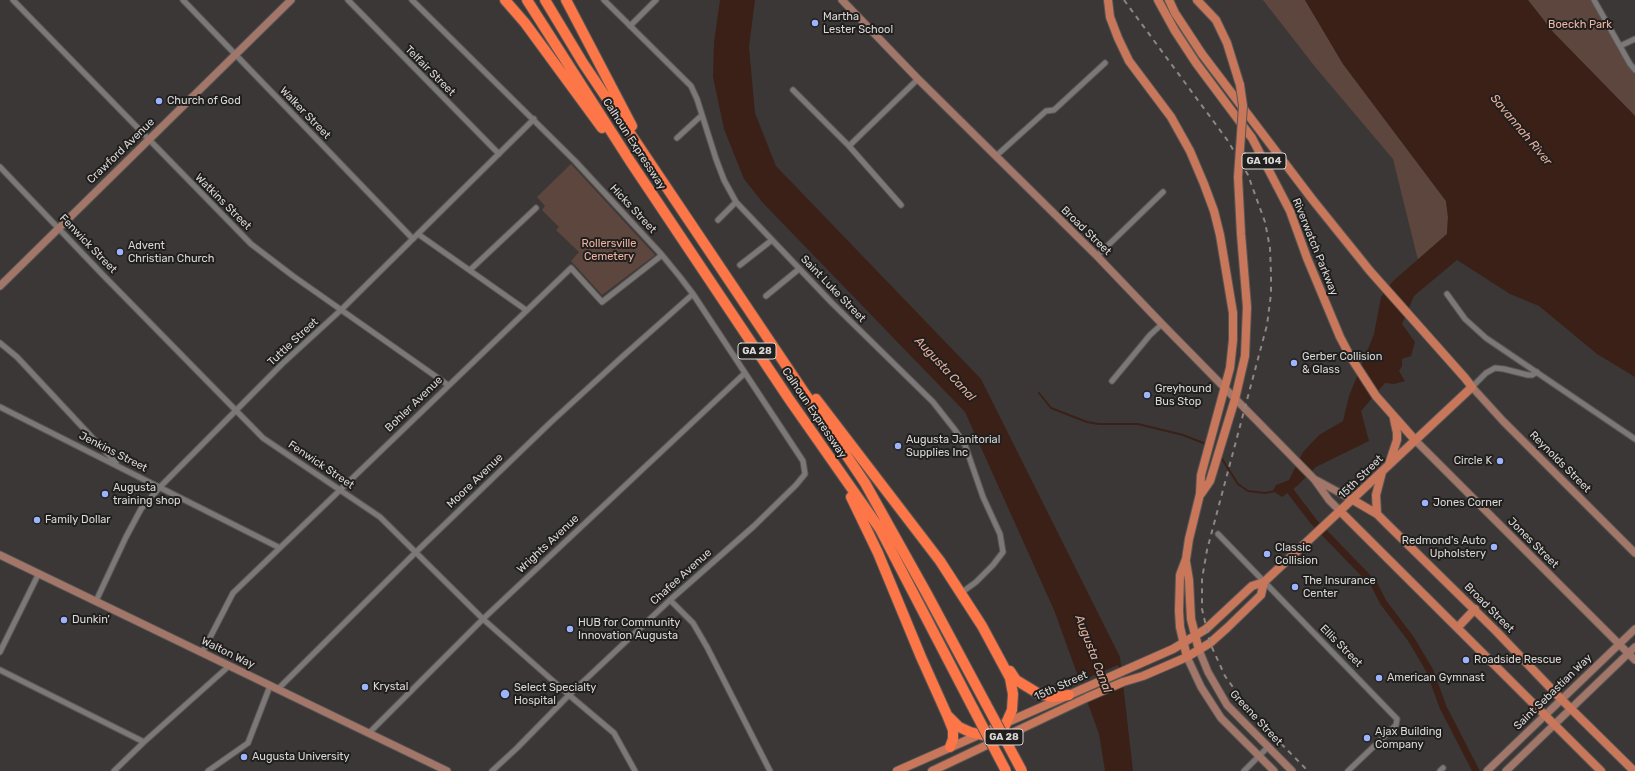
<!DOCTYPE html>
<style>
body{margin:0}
canvas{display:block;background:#3b3736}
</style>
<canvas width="1635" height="771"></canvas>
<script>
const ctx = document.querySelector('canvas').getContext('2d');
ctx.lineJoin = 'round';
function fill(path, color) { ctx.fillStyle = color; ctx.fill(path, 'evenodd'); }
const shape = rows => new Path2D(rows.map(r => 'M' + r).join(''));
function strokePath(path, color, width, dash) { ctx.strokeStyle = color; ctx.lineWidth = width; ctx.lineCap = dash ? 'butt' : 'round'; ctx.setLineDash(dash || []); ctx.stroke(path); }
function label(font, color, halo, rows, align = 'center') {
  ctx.font = font + ' Rubik,sans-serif'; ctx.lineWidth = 4; ctx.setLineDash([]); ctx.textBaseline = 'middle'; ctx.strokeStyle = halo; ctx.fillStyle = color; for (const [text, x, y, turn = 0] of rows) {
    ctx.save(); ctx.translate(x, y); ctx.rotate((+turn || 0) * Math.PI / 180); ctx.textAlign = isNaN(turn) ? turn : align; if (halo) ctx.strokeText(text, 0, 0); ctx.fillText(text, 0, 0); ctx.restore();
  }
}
fill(shape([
 [1263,0,1305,0,1343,64,1446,201,1448,217,1447,234,1418,260,1393,159,1316,68],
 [1528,0,1594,0,1633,68,1635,74,1635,116,1553,32],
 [571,164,655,255,602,295,571,261,579,252,556,230,559,227,542,210,545,206,537,197]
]), '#5d463e');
fill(shape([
 [720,0,755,0,749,47,755,113,776,166,981,379,1120,657,1133,771,1105,771,1099,734,1054,610,965,412,763,203,744,179,724,129,713,77,714,42],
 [1305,0,1528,0,1553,32,1635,116,1635,377,1597,354,1539,306,1510,294,1457,260,1414,296,1402,324,1415,342,1411,356,1402,359,1402,366,1399,371,1405,381,1394,384,1385,383,1361,411,1369,441,1316,467,1297,486,1282,497,1273,491,1276,485,1289,480,1303,452,1319,435,1343,421,1349,396,1374,334,1381,297,1393,281,1447,234,1448,217,1446,201,1343,64]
]), '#3a2017');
fill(shape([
 [1118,665,1126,685,1086,702,1078,682]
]), '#3b3736');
strokePath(shape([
 [1039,393,1051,408,1087,422,1099,424,1138,424,1183,435,1206,444],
 [1220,456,1238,484,1248,491,1265,493,1275,491]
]), '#3a2017', 2);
strokePath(shape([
 [1291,486,1288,488,1314,522,1374,584,1383,602,1411,639,1430,671,1443,707,1476,771]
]), '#3a2017', 7);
const street = shape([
 [13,0,251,244,293,276,448,385],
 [183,0,413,239],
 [348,0,499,154],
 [412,0,575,161,662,255,680,277,693,294,803,461,805,474,796,485,754,526,670,600,569,695,517,748,492,771],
 [604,0,691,86,697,99,716,159,724,180,736,202,832,303,933,402,955,430,965,445,983,497,1000,534,1003,552,993,565,976,582,961,593],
 [1594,0,1630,64,1635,70],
 [630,26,656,0],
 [1620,46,1635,39],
 [793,90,849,146,901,205],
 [677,138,702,115],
 [849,146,918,79],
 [996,156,1046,111,1054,110,1105,63],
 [0,167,102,274,263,438,380,517,483,619,569,695,614,733,635,771],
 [718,220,736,202],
 [418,234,526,310],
 [1097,256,1163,192],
 [740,265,772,240],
 [470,270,536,208],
 [1447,294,1465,319,1486,338,1635,439],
 [766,296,799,269],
 [0,343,17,357,116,463],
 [1112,381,1150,335,1162,324],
 [1472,387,1486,373,1495,368,1504,369,1528,375,1532,375,1537,372],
 [0,407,280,548],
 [1218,534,1397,719,1396,725,1393,728,1348,771],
 [670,600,693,623,707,647,770,771],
 [96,601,126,537,141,509,160,487,282,364,342,309,534,119],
 [0,652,39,573],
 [202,653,233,593,571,268,602,302,662,255],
 [0,670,144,742],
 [278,689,415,553,551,422,622,357,693,294],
 [369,733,483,619,745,373],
 [114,771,144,742,229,666],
 [208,771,248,743,270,686],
 [1244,771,1268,747],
 [1440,771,1443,768]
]);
const secondary = shape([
 [842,0,918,79,1097,256,1162,324,1314,479,1329,500,1341,512],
 [0,286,291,0],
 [1472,387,1503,421,1635,553],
 [1415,440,1635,660],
 [1316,480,1353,500],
 [0,555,447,771],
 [1199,650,1208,672,1227,705,1292,771],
 [1187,657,1201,687,1221,718,1274,771],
 [1487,771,1635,629],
 [1506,771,1635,647]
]);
const primary = shape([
 [1108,0,1110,17,1118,38,1129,61,1171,117,1190,151,1204,184,1214,211,1220,235,1233,313,1233,340,1230,368,1201,475,1200,494,1189,539,1186,559,1180,575,1179,611,1180,627,1187,657],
 [1158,0,1175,31,1196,63,1252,138,1290,211,1307,258,1340,337,1350,356,1376,396,1415,440],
 [1197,0,1216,20,1227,43,1240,85],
 [1389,464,1397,440,1397,433,1394,419],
 [1201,494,1210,481,1235,399,1245,356,1247,307,1241,234,1238,177],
 [1353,500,1377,514,1389,526,1496,631,1562,700,1634,771],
 [1341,512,1601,771],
 [1377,514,1376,495,1382,472],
 [1186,562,1189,580,1191,619,1199,650],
 [1458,627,1475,609],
 [897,771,1173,649,1206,629,1252,586,1264,582,1472,387,1465,378,1370,271,1312,199,1202,54,1175,13,1169,0],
 [932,771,1086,698,1123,682,1143,676,1187,657,1210,643,1227,628,1261,595,1264,582]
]);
const highway = shape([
 [505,0,525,23,602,128],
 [527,0,630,161,789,399,880,529,974,710],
 [545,0,583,63,865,483,927,594,986,704],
 [566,0,632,126],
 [816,399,940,561,982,626,1010,678,1013,694,1012,710,999,739,970,732,959,727,947,715],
 [851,497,878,553,921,657,947,715,953,730,953,739,950,747],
 [1010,671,1016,680,1039,694,1052,697,1069,695]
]);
strokePath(street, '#595654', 7);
strokePath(secondary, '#595654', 9);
strokePath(primary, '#595654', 10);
strokePath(highway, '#595654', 12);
strokePath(street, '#7c7877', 5);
strokePath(secondary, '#a27769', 7);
strokePath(primary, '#c9775a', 8);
strokePath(highway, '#fc7647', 10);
strokePath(shape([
 [1124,0,1228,141,1248,175,1265,222,1270,248,1271,274,1271,294,1267,325,1207,550,1202,579,1202,609,1210,643,1225,676,1252,714,1308,771]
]), '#8a8786', 2, [5, 5]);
const primaryBridge = shape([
 [1238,177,1243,106,1240,85]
]);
const highwayBridge = shape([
 [986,704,1022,771],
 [974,710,1006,771]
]);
strokePath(primaryBridge, '#595654', 10, []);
strokePath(highwayBridge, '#595654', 12, []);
strokePath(primaryBridge, '#c9775a', 8);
strokePath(highwayBridge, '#fc7647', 10);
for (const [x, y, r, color] of [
 [815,23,4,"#9db4fd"],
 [159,101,4,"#9db4fd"],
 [120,252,4,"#9db4fd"],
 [1294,363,4,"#9db4fd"],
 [1147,395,4,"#9db4fd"],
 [898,446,4,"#9db4fd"],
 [1500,461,4,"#9db4fd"],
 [105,494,4,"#9db4fd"],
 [1425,503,4,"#9db4fd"],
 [37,520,4,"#9db4fd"],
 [1494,547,4,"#9db4fd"],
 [1267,554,4,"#9db4fd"],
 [1295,587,4,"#9db4fd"],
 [64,620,4,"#9db4fd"],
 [570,629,4,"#9db4fd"],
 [1466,660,4,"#9db4fd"],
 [1379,678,4,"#9db4fd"],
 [365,687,4,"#9db4fd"],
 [505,694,5,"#9db4fd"],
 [1367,738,4,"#9db4fd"],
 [244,757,4,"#9db4fd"]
]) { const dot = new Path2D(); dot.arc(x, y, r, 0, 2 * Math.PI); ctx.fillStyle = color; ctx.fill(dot); strokePath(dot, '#201f1e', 1.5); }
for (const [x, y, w] of [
 [1264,161,44],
 [757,351,38],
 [1004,737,38]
]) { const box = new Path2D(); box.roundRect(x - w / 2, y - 8, w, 16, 3); ctx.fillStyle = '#201f1e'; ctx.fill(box); strokePath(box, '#d9d7d6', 1); }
label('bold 10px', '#d9d7d6', null, [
 ["GA 104",1264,161],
 ["GA 28",757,351],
 ["GA 28",1004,737]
]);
label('11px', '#d9d7d6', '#201f1e', [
 ["Martha",823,17],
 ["Lester School",823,30],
 ["Church of God",167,101],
 ["Advent",128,246],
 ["Christian Church",128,259],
 ["Gerber Collision",1302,357],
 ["& Glass",1302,370],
 ["Greyhound",1155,389],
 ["Bus Stop",1155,402],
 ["Augusta Janitorial",906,440],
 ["Supplies Inc",906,453],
 ["Circle K",1492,461,"right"],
 ["Augusta",113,488],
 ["training shop",113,501],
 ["Jones Corner",1433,503],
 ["Family Dollar",45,520],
 ["Redmond's Auto",1486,541,"right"],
 ["Upholstery",1486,554,"right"],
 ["Classic",1275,548],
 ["Collision",1275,561],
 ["The Insurance",1303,581],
 ["Center",1303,594],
 ["Dunkin'",72,620],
 ["HUB for Community",578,623],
 ["Innovation Augusta",578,636],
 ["Roadside Rescue",1474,660],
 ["American Gymnast",1387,678],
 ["Krystal",373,687],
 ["Select Specialty",514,688],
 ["Hospital",514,701],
 ["Ajax Building",1375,732],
 ["Company",1375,745],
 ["Augusta University",252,757]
], 'left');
label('11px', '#f0b5a2', '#201f1e', [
 ["Boeckh Park",1580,25],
 ["Rollersville",609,244],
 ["Cemetery",609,257]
]);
label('11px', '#d9d7d6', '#201f1e', [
 ["Telfair Street",430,71,45],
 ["Walker Street",305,113,46],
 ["Calhoun Expressway",634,144,57],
 ["Crawford Avenue",121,151,-44],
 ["Watkins Street",223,202,45],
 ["Hicks Street",633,209,47],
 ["Broad Street",1086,231,44],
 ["Fenwick Street",88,244,46],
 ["Riverwatch Parkway",1315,247,68],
 ["Saint Luke Street",833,289,46],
 ["Tuttle Street",293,342,-43],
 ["Bohler Avenue",414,404,-44],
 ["Calhoun Expressway",814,413,56],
 ["Jenkins Street",113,452,27],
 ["Reynolds Street",1560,462,45],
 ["Fenwick Street",321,465,34],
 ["15th Street",1361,477,-44],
 ["Moore Avenue",475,481,-44],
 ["Jones Street",1533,543,45],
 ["Wrights Avenue",548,544,-43],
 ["Chafee Avenue",681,577,-42],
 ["Broad Street",1489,608,45],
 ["Ellis Street",1341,646,45],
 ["Walton Way",228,653,26],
 ["15th Street",1061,686,-24],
 ["Saint Sebastian Way",1553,692,-44],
 ["Greene Street",1256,718,47]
]);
label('italic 12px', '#e8af9b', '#201f1e', [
 ["Savannah River",1521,130,50],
 ["Augusta Canal",945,369,47],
 ["Augusta Canal",1093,654,69]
]);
</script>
